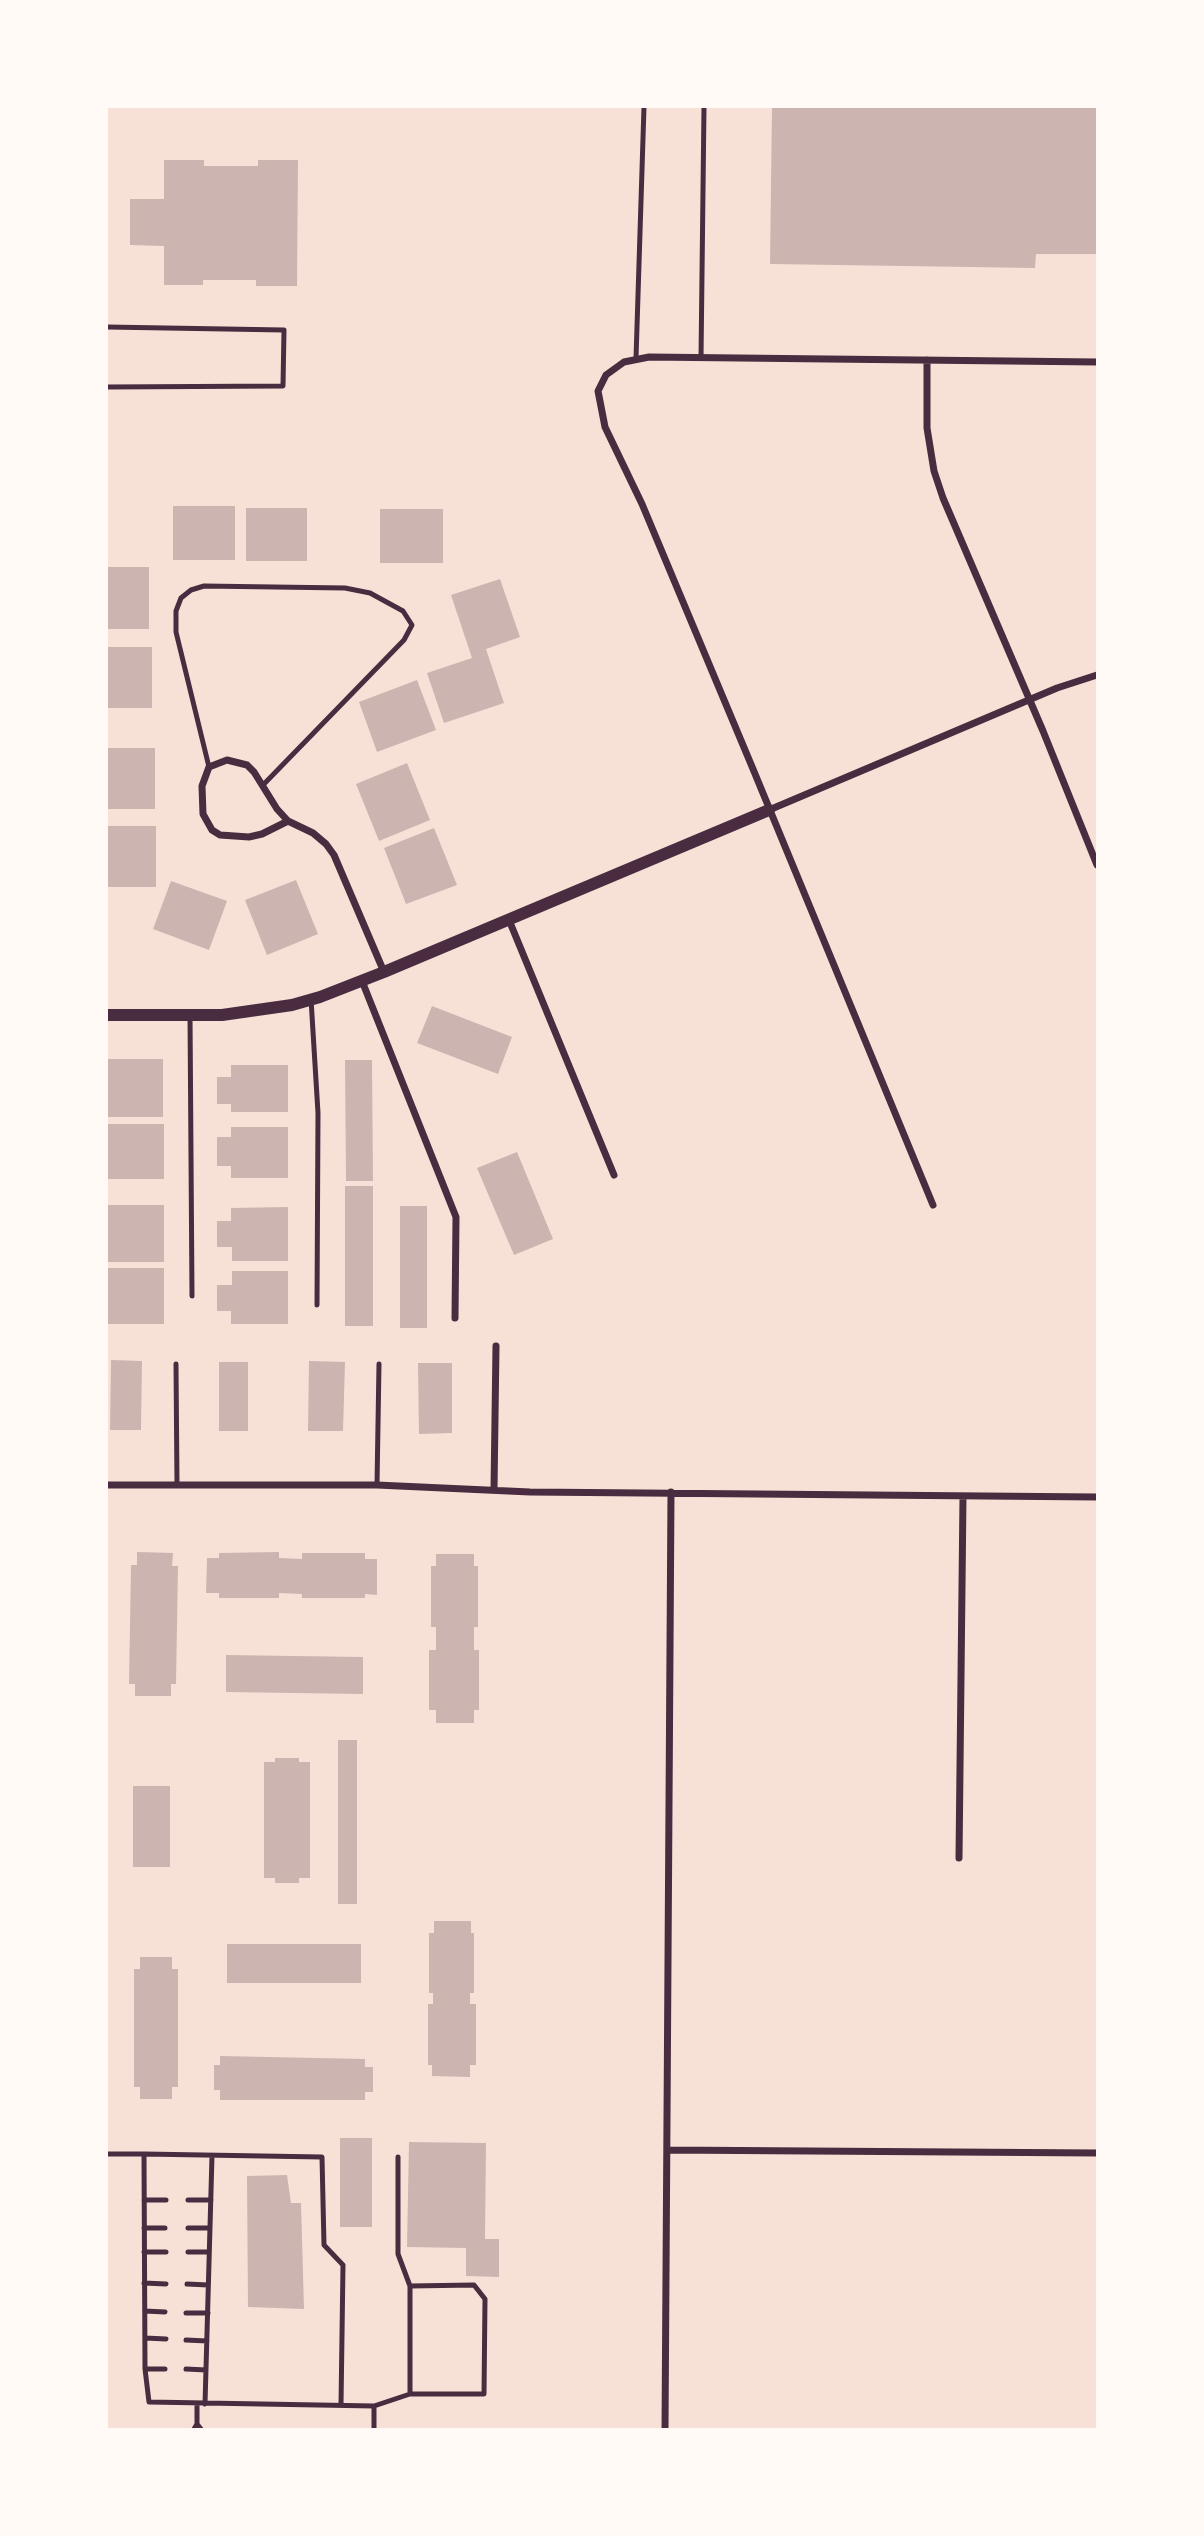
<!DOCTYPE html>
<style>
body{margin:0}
#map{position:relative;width:1204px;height:2536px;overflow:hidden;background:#f7e1d7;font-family:Spectral,serif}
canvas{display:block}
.frame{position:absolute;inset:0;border:108px solid #fffaf5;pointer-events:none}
</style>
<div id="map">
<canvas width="1204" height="2536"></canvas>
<div class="frame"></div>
</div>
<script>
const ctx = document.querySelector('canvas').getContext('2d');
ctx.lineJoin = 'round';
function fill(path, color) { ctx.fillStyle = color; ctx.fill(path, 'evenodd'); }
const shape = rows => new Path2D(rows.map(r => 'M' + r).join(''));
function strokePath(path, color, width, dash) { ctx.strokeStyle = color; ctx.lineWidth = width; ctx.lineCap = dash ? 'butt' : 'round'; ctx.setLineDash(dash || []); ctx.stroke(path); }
fill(shape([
 [772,107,1097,107,1097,254,1036,254,1035,268,770,264],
 [164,160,204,160,204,166,258,166,258,160,298,160,297,286,256,286,256,280,203,280,203,285,164,285,164,246,130,245,130,199,164,199],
 [173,506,235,506,235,560,173,560],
 [246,508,307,508,307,561,246,561],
 [380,509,443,509,443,563,380,563],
 [107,567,149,567,149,629,107,629],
 [500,579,520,637,486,649,504,703,444,723,427,673,472,658,451,595],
 [107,647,152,647,152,708,107,708],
 [417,680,436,730,377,752,359,702],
 [107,748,155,748,155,809,107,809],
 [407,763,430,820,379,841,356,784],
 [107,826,156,826,156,887,107,887],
 [434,828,457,885,406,904,384,848],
 [296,880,318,934,267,955,245,900],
 [171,881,227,901,209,950,153,929],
 [432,1006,512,1037,498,1074,417,1043],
 [107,1059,163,1059,163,1117,107,1117],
 [345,1060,372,1060,373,1181,346,1181],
 [231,1065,288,1065,288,1112,231,1112,231,1104,217,1104,217,1077,231,1077],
 [107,1124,164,1124,164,1179,107,1179],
 [231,1127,288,1127,288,1178,231,1178,231,1166,217,1166,217,1137,231,1137],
 [517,1152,553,1239,514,1255,477,1168],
 [345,1186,373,1186,373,1326,345,1326],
 [107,1205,164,1205,164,1262,107,1262],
 [400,1206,427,1206,427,1328,400,1328],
 [288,1207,288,1261,232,1261,232,1247,217,1247,217,1221,231,1221,231,1208],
 [107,1268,164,1268,164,1324,107,1324],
 [232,1271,288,1271,288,1324,231,1324,231,1311,217,1311,217,1285,232,1285],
 [111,1360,142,1361,141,1430,110,1430],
 [309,1361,345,1362,343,1431,308,1431],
 [219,1362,248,1362,248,1431,219,1431],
 [418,1363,452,1363,452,1433,419,1434],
 [137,1552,173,1553,172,1566,178,1566,176,1684,171,1684,171,1696,135,1696,135,1684,129,1684,131,1565,137,1565],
 [279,1552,279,1558,302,1559,302,1553,365,1553,365,1559,377,1559,377,1595,365,1594,365,1598,302,1598,302,1594,279,1593,279,1598,219,1598,219,1593,206,1593,207,1558,219,1558,219,1553],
 [436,1554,474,1554,474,1566,478,1566,478,1627,474,1627,474,1650,479,1650,479,1710,474,1710,474,1723,436,1723,436,1710,429,1710,429,1650,436,1650,436,1627,431,1627,431,1566,436,1566],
 [226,1655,363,1657,363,1694,226,1692],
 [338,1740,357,1740,357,1904,338,1904],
 [275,1758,299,1758,299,1762,310,1762,310,1878,299,1878,299,1883,275,1883,275,1878,264,1878,264,1762,275,1762],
 [133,1786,170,1786,170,1867,133,1867],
 [434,1921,471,1921,471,1933,474,1933,474,1993,470,1993,470,2004,476,2004,476,2065,470,2065,470,2077,432,2076,432,2065,428,2065,428,2004,433,2004,433,1993,429,1993,429,1933,434,1933],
 [227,1944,361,1944,361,1983,227,1983],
 [140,1957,172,1957,172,1969,178,1969,178,2087,172,2087,172,2099,140,2099,140,2087,134,2087,134,1969,140,1969],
 [220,2056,365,2059,365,2067,373,2067,373,2092,365,2092,365,2100,220,2100,220,2090,214,2090,214,2065,220,2065],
 [340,2138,372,2138,372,2227,340,2227],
 [409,2142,486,2143,485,2239,499,2239,499,2277,466,2276,466,2248,407,2247],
 [287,2175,291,2203,301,2203,304,2309,248,2307,247,2176]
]), '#ccb4b1');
strokePath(shape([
 [107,327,284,330,283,386,107,387],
 [636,358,644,107],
 [701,358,704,107],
 [209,767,176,632,176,611,181,598,191,590,204,586,345,588,370,593,403,611,412,625,404,640,263,785],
 [311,999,318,1113,317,1305],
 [190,1015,192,1296],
 [176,1364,177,1485],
 [377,1485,379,1364],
 [107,2154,144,2154,145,2369,149,2402,374,2406,410,2394,484,2394,485,2299,474,2285,410,2286],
 [144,2154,322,2157,324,2245,343,2265,341,2405],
 [398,2157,398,2254,410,2286,410,2394],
 [144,2200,166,2200],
 [188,2200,211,2200],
 [144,2228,165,2228],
 [188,2228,210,2228],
 [144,2252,166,2252],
 [188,2252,209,2252],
 [144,2283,166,2284],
 [187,2284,208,2285],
 [145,2311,165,2312],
 [186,2313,208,2313],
 [145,2338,166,2339],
 [186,2340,207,2341],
 [145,2369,165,2369],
 [186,2369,206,2370],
 [205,2404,212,2156],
 [374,2406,374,2429],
 [197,2424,197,2404],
 [194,2429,197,2424,201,2429]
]), '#4a2c40', 5);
strokePath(shape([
 [927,360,927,428,934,471,943,498,1043,731,1097,865],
 [769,810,1057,688,1097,675],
 [288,821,262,834,249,837,220,835,212,830,203,814,202,786,209,767,227,760,247,765,254,772,277,809,288,821,313,833,326,844,334,855,384,972],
 [509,920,614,1175],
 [362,981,456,1217,455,1318],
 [933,1205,753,769,642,504,605,427,598,391,606,375,624,362,649,357,1097,362],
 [107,1485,377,1485,530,1492,1097,1497],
 [494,1490,496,1346],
 [959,1858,963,1496],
 [667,2150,1097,2153],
 [665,2429,671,1492]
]), '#4a2c40', 7);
strokePath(shape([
 [107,1015,222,1015,292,1005,320,997,384,972,769,810]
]), '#4a2c40', 12);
</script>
